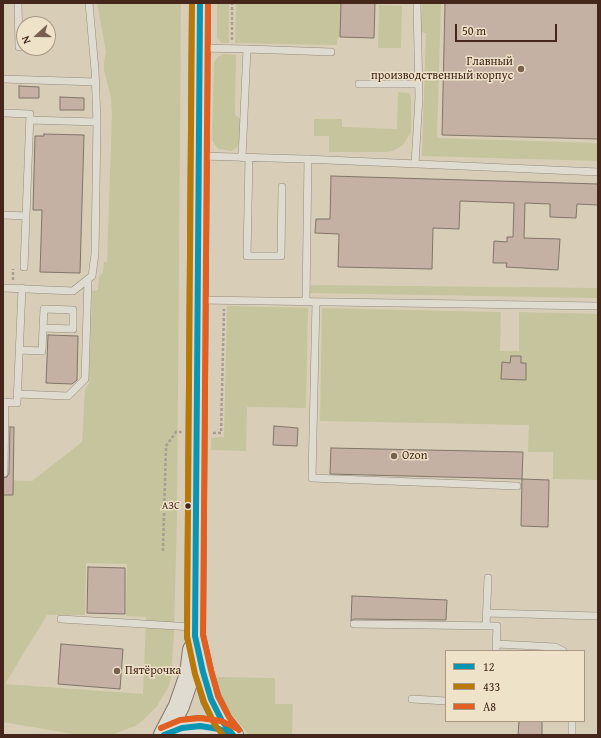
<!DOCTYPE html>
<meta charset="utf-8">
<style>
body{margin:0}
#map{position:relative;width:601px;height:738px;overflow:hidden;background:#d8ceb7;font-family:"Gentium Book Plus",serif}
canvas{display:block}
.frame{position:absolute;inset:0;border:4px solid #44261a;pointer-events:none}
.legend{position:absolute;left:445px;top:650px;width:140px;height:72px;box-sizing:border-box;background:#eee2c8;border:1px solid #aa9782;margin:0;padding:5px 7px;list-style:none;font-size:12px;color:#44261a}
.legend li{display:flex;align-items:center;gap:8px;height:20px}
.legend b{width:20px;border:1px solid #aa9782}
.north{position:absolute;left:16px;top:16px;width:40px;height:40px;box-sizing:border-box;background:#eee2c8;border:1px solid #aa9782;border-radius:50%;rotate:249deg;font-size:11px;font-weight:700;line-height:16px;text-align:center;color:#44261a}
.north::after{content:'';display:block;margin:auto;width:14px;height:18px;background:#786151;clip-path:polygon(50% 0,100% 100%,50% 72%,0 100%)}
.scale{position:absolute;left:455px;top:24px;width:102px;height:18px;box-sizing:border-box;border:2px solid #44261a;border-top:0;padding-left:5px;font-size:12px;line-height:14px;white-space:nowrap;color:#44261a;-webkit-text-stroke:3px #eee2c8;paint-order:stroke}
</style>
<div id="map">
<canvas width="601" height="738"></canvas>
<div class="frame"></div>
<ul class="legend">
<li><b style="height:5px;background:#0a95b3"></b>12</li>
<li><b style="height:5px;background:#b87909"></b>433</li>
<li><b style="height:5px;background:#e15f21"></b>А8</li>
</ul>
<div class="north">N</div>
<div class="scale">50 m</div>
</div>
<script>
const ctx = document.querySelector('canvas').getContext('2d');
ctx.lineJoin = 'round';
function fill(path, color) { ctx.fillStyle = color; ctx.fill(path, 'evenodd'); }
const shape = rows => new Path2D(rows.map(r => 'M' + r).join(''));
function strokePath(path, color, width, dash) { ctx.strokeStyle = color; ctx.lineWidth = width; ctx.lineCap = dash ? 'butt' : 'round'; ctx.setLineDash(dash || []); ctx.stroke(path); }
function label(font, color, halo, rows, align = 'center') {
  ctx.font = font + ' "Gentium Book Plus",serif'; ctx.lineWidth = 3; ctx.setLineDash([]); ctx.textBaseline = 'middle'; ctx.strokeStyle = halo; ctx.fillStyle = color; for (const [text, x, y, turn = 0] of rows) {
    ctx.save(); ctx.translate(x, y); ctx.rotate((+turn || 0) * Math.PI / 180); ctx.textAlign = isNaN(turn) ? turn : align; if (halo) ctx.strokeText(text, 0, 0); ctx.fillText(text, 0, 0); ctx.restore();
  }
}
fill(shape([
 [97,3,181,3,177,512,174,633,171,677,168,688,157,706,142,721,135,726,111,735,79,735,3,722,3,480,32,481,82,442,85,389,89,384,92,291,98,290,99,277,103,272,104,262,107,262,112,115,111,98,104,70,104,62,106,52],
 [86,563,127,564,126,616,146,617,143,694,5,684,47,615,85,615],
 [217,3,229,3,229,43,222,43,217,38],
 [236,3,341,3,340,37,337,38,337,45,235,43],
 [422,3,441,3,437,138,598,143,598,161,422,156,426,33,421,32],
 [379,5,402,6,401,48,378,48],
 [223,54,236,55,235,114,240,119,240,141,237,147,231,151,219,149,214,144,212,140,214,62,218,57],
 [398,92,409,93,411,96,411,132,403,145,393,151,387,152,329,152,329,136,314,136,314,119,342,119,342,127,397,129],
 [311,285,598,288,598,298,310,293],
 [227,306,308,308,306,408,247,407,246,451,211,450,211,438,224,437],
 [322,308,501,312,500,351,519,351,519,312,598,314,598,480,553,479,553,452,528,452,529,425,320,421],
 [217,677,275,678,275,704,293,704,292,735,249,735,217,697]
]), '#c5c49d');
const building = shape([
 [341,3,375,3,374,38,340,37,341,3],
 [445,3,598,3,598,139,442,135,445,3],
 [19,86,39,87,39,98,19,98,19,86],
 [60,97,84,98,84,110,60,110,60,97],
 [44,134,84,135,80,273,40,272,42,210,33,210,35,136,44,136,44,134],
 [331,176,598,184,598,205,577,204,576,218,550,217,550,204,525,203,524,238,560,239,558,270,506,267,507,263,493,263,494,241,507,242,507,237,513,237,514,203,460,201,459,229,433,228,432,269,338,267,339,234,315,233,316,219,330,219,331,176],
 [48,335,78,336,77,380,72,384,46,383,48,335],
 [511,356,521,356,521,363,526,363,526,380,501,379,502,362,510,363,511,356],
 [274,426,298,428,297,446,273,445,274,426],
 [10,427,14,427,13,495,3,495,3,478,7,477,9,473,10,427],
 [331,448,523,452,522,479,330,474,331,448],
 [522,479,549,480,548,527,521,526,522,479],
 [88,567,125,568,125,614,87,613,88,567],
 [352,596,447,600,446,620,354,619,351,621,352,596],
 [61,644,123,649,120,689,58,684,61,644],
 [519,721,542,721,542,735,518,735,519,721]
]);
fill(building, '#c4b1a3');
strokePath(building, '#7f7568', 1);
const lane = shape([
 [18,3,19,47],
 [200,48,247,49,242,158],
 [247,49,331,52],
 [3,79,96,82],
 [359,84,417,84],
 [3,113,30,114,24,267],
 [30,120,97,122],
 [201,156,305,159,598,172],
 [249,158,247,256,281,256,282,187],
 [415,164,419,97,417,3],
 [3,215,26,216],
 [3,288,73,291,92,276,95,254,97,122,95,70,89,3],
 [199,300,598,306],
 [306,301,308,159],
 [316,302,312,478,517,486],
 [19,350,42,351,43,328,73,329,73,310,44,309,43,328],
 [17,394,68,396,85,379,88,279],
 [3,402,17,403,22,288],
 [4,473,5,402],
 [486,613,598,616],
 [61,619,193,627],
 [354,624,497,626,496,651],
 [486,626,488,578],
 [497,644,555,647,563,651],
 [412,699,446,701],
 [572,721,572,735]
]);
const secondary = shape([
 [200,3,195,636,203,672,211,699,222,721,233,735],
 [164,735,179,706,190,674,193,650],
 [164,735,182,728,200,726,219,729,233,735]
]);
strokePath(lane, '#948b7d', 8);
strokePath(secondary, '#7f7568', 22);
strokePath(shape([
 [232,40,232,3],
 [13,280,13,269],
 [213,433,221,433,224,309],
 [163,551,166,446,176,432,182,432]
]), '#a69e95', 2.5, [3, 2]);
strokePath(lane, '#e0dbd0', 7);
strokePath(secondary, '#e0dbd0', 20);
strokePath(shape([
 [200,3,195,636,203,672,211,699,222,721,233,735],
 [164,735,182,728,200,726,219,729,233,735]
]), '#0a95b3', 6);
strokePath(shape([
 [192,3,187,636,195,674,204,702,215,725,223,735]
]), '#b87909', 6);
strokePath(shape([
 [208,3,203,635,211,670,218,696,229,717,239,730],
 [161,728,180,720,200,718,221,721,236,728]
]), '#e15f21', 6);
for (const [x, y, r, color] of [
 [521,69,4,"#786151"],
 [394,456,4,"#786151"],
 [188,506,3.5,"#44261a"],
 [117,671,4,"#786151"]
]) { const dot = new Path2D(); dot.arc(x, y, r, 0, 2 * Math.PI); ctx.fillStyle = color; ctx.fill(dot); strokePath(dot, '#eee2c8', 1.5); }
label('11px', '#44261a', '#eee2c8', [
 ["АЗС",180,506]
], 'right');
label('12px', '#44261a', '#eee2c8', [
 ["Главный",513,62,"right"],
 ["производственный корпус",513,76,"right"],
 ["Ozon",402,456],
 ["Пятёрочка",125,671]
], 'left');
</script>
